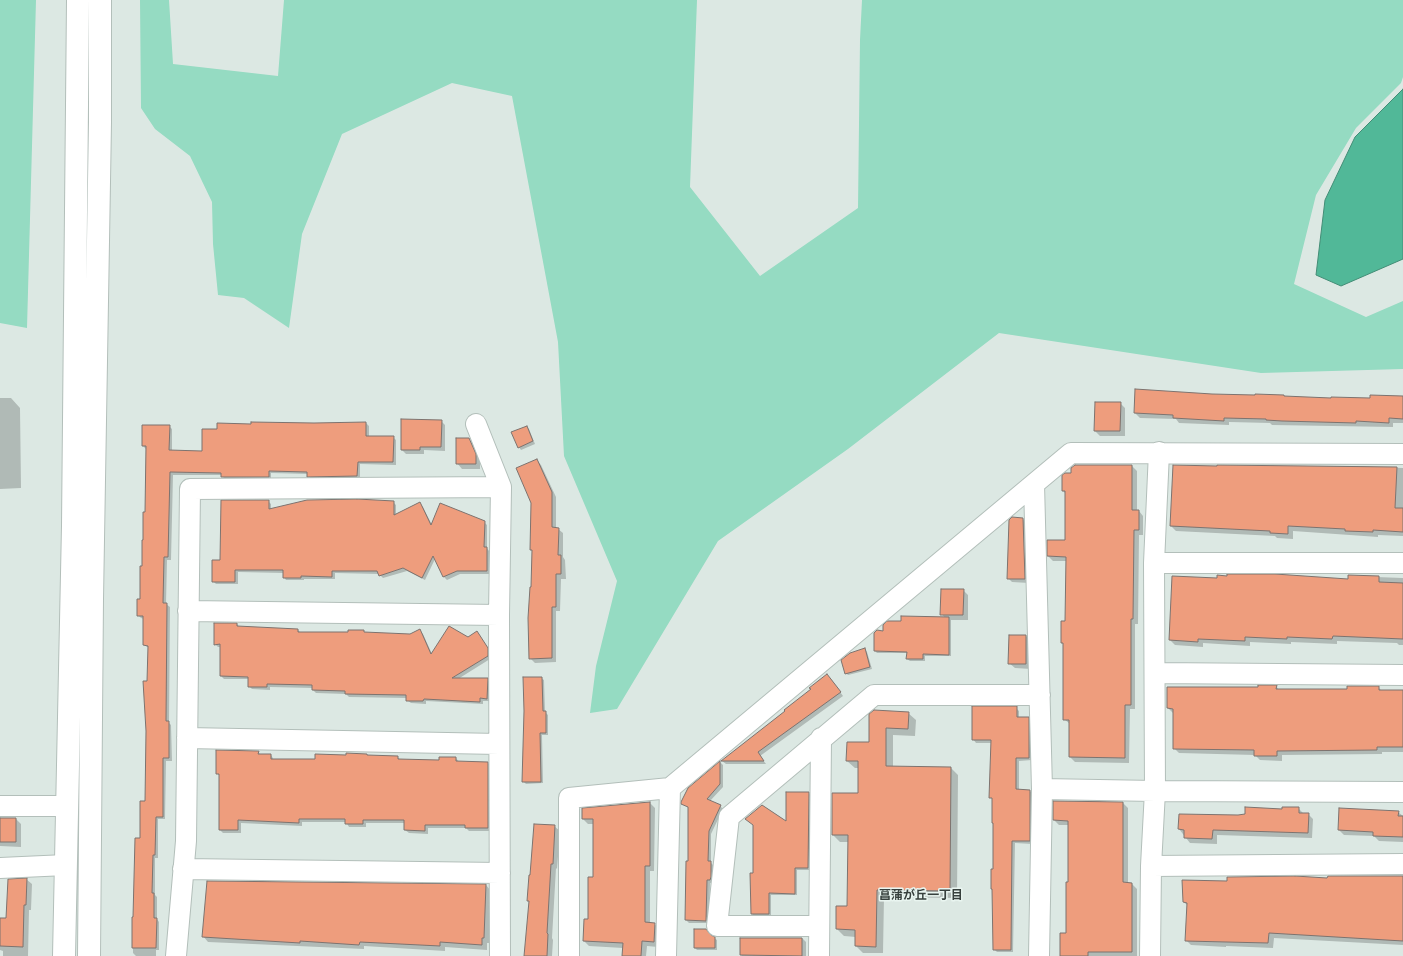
<!DOCTYPE html>
<meta charset="utf-8">
<style>
body{margin:0}
canvas{display:block;background:#dce8e3}
</style>
<canvas width="1403" height="956"></canvas>
<script>
const ctx = document.querySelector('canvas').getContext('2d');
ctx.lineJoin = 'round';
function fill(path, color) { ctx.fillStyle = color; ctx.fill(path, 'evenodd'); }
const shape = rows => new Path2D(rows.map(r => 'M' + r).join(''));
function strokePath(path, color, width, dash) { ctx.strokeStyle = color; ctx.lineWidth = width; ctx.lineCap = dash ? 'butt' : 'round'; ctx.setLineDash(dash || []); ctx.stroke(path); }
function label(font, color, halo, rows, align = 'center') {
  ctx.font = font + ' "PT Sans Narrow","Noto Sans JP",sans-serif'; ctx.lineWidth = 3; ctx.setLineDash([]); ctx.textBaseline = 'middle'; ctx.strokeStyle = halo; ctx.fillStyle = color; for (const [text, x, y, turn = 0] of rows) {
    ctx.save(); ctx.translate(x, y); ctx.rotate((+turn || 0) * Math.PI / 180); ctx.textAlign = isNaN(turn) ? turn : align; if (halo) ctx.strokeText(text, 0, 0); ctx.fillText(text, 0, 0); ctx.restore();
  }
}
fill(shape([
 [0,0,36,0,27,328,0,323],
 [140,0,169,0,173,64,278,76,284,0,697,0,690,187,760,276,858,208,860,40,862,0,1403,0,1403,77,1401,83,1356,128,1316,195,1294,284,1366,317,1403,301,1403,369,1261,373,999,333,848,449,718,541,617,709,590,713,596,666,617,581,564,456,558,342,512,96,452,83,342,134,302,234,289,328,244,298,218,295,213,244,212,202,190,156,155,129,141,108]
]), '#95dbc2');
const water = shape([
 [1403,89,1403,259,1341,286,1316,275,1325,200,1355,137,1403,89]
]);
fill(water, '#51b898');
strokePath(water, '#438d76', 1);
fill(shape([
 [1285,397,1371,399,1403,397,1403,423,1393,423,1393,427,1272,425,1270,423,1229,422,1229,425,1179,423,1176,419,1140,418,1135,413],
 [0,398,11,398,20,408,21,488,0,489],
 [1120,403,1125,408,1125,436,1100,436,1095,431],
 [441,421,445,425,445,451,424,450,424,454,406,454,402,450],
 [366,423,369,426,369,437,393,437,396,440,396,465,360,464,360,479,311,479,308,474,271,473,271,480,225,480,222,475,173,475,171,560,167,560,166,604,170,607,169,723,171,725,172,761,166,761,165,819,158,819,158,858,155,858,155,895,157,897,157,919,159,922,159,950,156,950,156,956,136,956,133,953,133,918,134,918,141,839,146,802,148,682,149,648,144,645,144,619,141,618,138,615,141,600,146,513,146,449,143,446,169,426,172,429,172,452,203,452,218,430,314,424],
 [527,427,529,429,535,444,521,450,519,447],
 [469,439,474,445,480,460,480,469,462,469,457,463],
 [537,460,541,465,556,497,556,528,558,529,563,533,563,557,565,560,566,579,561,579,560,611,556,611,556,662,535,663,530,658,532,588,532,551,531,549],
 [1132,466,1137,471,1137,511,1139,511,1143,516,1143,535,1139,535,1138,624,1135,624,1135,709,1130,709,1129,763,1075,762,1070,757,1070,724,1064,719,1064,644,1062,643,1066,622,1067,561,1053,561,1048,556,1066,541,1066,494,1063,491],
 [1218,466,1355,466,1403,468,1403,536,1378,535,1378,537,1293,531,1293,539,1277,538,1275,536,1176,531,1171,526],
 [268,501,271,504,271,510,393,502,396,505,396,515,420,504,423,507,432,525,484,522,487,525,487,548,489,551,490,574,460,574,447,580,444,577,435,559,425,580,407,571,383,578,379,574,335,573,335,579,304,579,304,580,286,580,284,577,284,573,238,572,238,584,216,584,213,581,221,561],
 [1023,519,1027,522,1029,583,1012,582,1008,578],
 [1349,576,1403,578,1403,645,1399,645,1397,643,1337,641,1337,644,1291,642,1291,644,1250,642,1250,646,1203,643,1203,647,1175,645,1170,640,1218,579,1349,580],
 [963,590,968,595,968,620,951,620,951,656,925,656,925,661,910,661,907,659,908,653,877,653,875,651,884,632,945,618,942,614],
 [237,624,240,628,298,630,301,633,349,633,363,631,365,633,410,635,420,631,423,634,432,654,468,638,477,633,490,652,490,659,458,679,487,679,490,682,490,701,483,701,483,704,426,701,426,704,411,703,407,700,407,698,349,697,346,694,316,693,313,690,313,688,270,687,270,690,252,689,249,686,249,679,224,679,221,676,221,647,218,647,215,644],
 [1010,636,1026,636,1031,641,1031,669,1015,668,1009,663],
 [865,649,867,652,872,669,848,675,846,673],
 [541,678,544,680,545,712,548,715,548,735,542,735,543,783,526,784,523,781],
 [831,679,843,696,760,756,766,764,726,764,722,761],
 [1276,686,1279,690,1348,690,1378,687,1381,690,1403,691,1403,752,1382,752,1382,754,1282,755,1282,761,1260,760,1255,755,1179,753,1174,748,1173,713,1168,708,1259,688],
 [1016,708,1019,711,1019,718,1028,718,1031,721,1032,760,1019,761,1019,790,1030,791,1033,794,1032,844,1015,843,1013,952,997,952,994,949,993,799,990,797,992,743,976,743,973,739],
 [908,713,916,720,915,736,893,735,893,767,951,768,958,775,957,898,884,897,883,953,863,953,856,946,856,937,844,936,837,929,837,907,848,907,849,842,840,842,833,835,859,794,859,768,855,768,847,761,870,743,870,715],
 [258,752,261,755,271,755,274,760,316,760,368,756,397,757,401,760,440,761,456,758,459,762,488,763,491,766,491,831,469,831,466,828,428,828,428,834,409,833,405,830,405,823,366,823,366,827,349,827,346,822,302,822,302,826,241,823,241,833,223,833,220,830,220,776,217,773],
 [720,762,723,765,723,787,710,801,720,806,723,809,711,834,711,863,713,865,713,883,710,883,709,923,689,923,686,920,687,862,689,862,689,808,682,803,688,789],
 [809,793,811,796,810,870,797,870,797,895,771,895,771,916,754,916,752,914,751,874,754,874],
 [1054,802,1123,803,1128,808,1128,883,1132,884,1137,889,1137,956,1061,956,1067,934,1069,825,1059,825,1054,820],
 [650,803,655,808,654,871,650,871,650,923,654,924,660,929,658,947,647,946,646,956,623,956,623,948,589,946,584,941,589,920,594,878,594,824,588,824,583,819],
 [1298,808,1304,814,1308,814,1313,819,1312,838,1217,835,1217,844,1190,843,1179,829,1238,816],
 [1398,812,1403,816,1403,842,1379,841,1374,836,1344,835,1339,830],
 [0,818,16,819,21,824,21,847,0,846],
 [554,826,560,831,557,869,556,868,552,938,553,940,552,956,526,956,530,902,528,900,531,876],
 [1403,877,1403,945,1274,938,1273,948,1226,946,1226,947,1191,945,1186,940,1188,906,1184,902,1228,882],
 [26,879,32,884,31,910,29,910,28,956,3,956,3,951,0,950,0,919,7,920],
 [486,885,491,891,489,943,487,943,487,950,445,947,445,951,364,946,364,949,208,942,203,936],
 [708,933,717,940,717,950,697,950,695,948],
 [802,938,806,942,806,956,742,956,741,955]
]), '#0003');
const building = shape([
 [1135,389,1212,394,1255,395,1255,394,1284,395,1284,396,1331,398,1331,397,1370,398,1370,395,1403,396,1403,419,1389,418,1389,423,1356,421,1356,423,1282,421,1266,420,1266,419,1224,418,1224,421,1173,418,1173,415,1134,413,1135,389],
 [1095,402,1121,402,1120,431,1094,431,1095,402],
 [401,419,442,420,441,447,420,447,420,450,401,450,401,419],
 [251,422,314,423,366,422,366,436,394,436,393,462,358,462,357,476,307,477,307,472,269,471,269,477,221,477,221,473,170,472,168,557,164,557,163,603,167,603,166,721,169,721,169,758,163,758,163,817,156,817,155,855,153,855,152,893,154,893,154,918,157,918,156,948,132,948,132,917,133,917,135,838,140,838,140,801,145,801,146,731,143,681,147,681,148,646,143,645,143,616,137,616,137,599,140,599,140,566,142,566,142,540,143,540,143,512,145,512,146,446,142,446,142,425,170,425,169,450,202,451,202,429,217,429,217,423,251,424,251,422],
 [527,426,533,441,518,448,511,432,527,426],
 [456,438,469,438,476,454,476,464,456,464,456,438],
 [537,459,552,492,552,527,559,528,558,555,561,555,561,574,556,574,556,607,552,607,552,658,529,659,528,618,530,587,531,587,532,550,530,550,531,503,516,468,537,459],
 [1075,465,1132,465,1132,510,1139,510,1139,530,1134,530,1133,619,1131,619,1131,705,1125,705,1125,758,1069,757,1069,720,1063,720,1063,643,1061,643,1061,621,1065,621,1066,557,1047,556,1047,540,1065,540,1065,491,1062,491,1062,475,1065,473,1071,473,1071,468,1075,465],
 [1173,465,1217,466,1217,465,1397,467,1395,508,1403,508,1403,532,1373,530,1373,532,1345,531,1345,529,1288,526,1288,534,1270,533,1270,531,1170,526,1173,465],
 [357,499,394,501,394,515,420,502,431,525,440,503,485,521,484,547,487,547,487,571,457,571,443,577,433,556,422,578,403,568,379,576,377,571,332,571,332,577,301,576,301,578,283,578,283,570,235,570,235,582,212,582,212,560,220,560,221,500,269,500,269,509,307,500,357,499],
 [1012,517,1023,518,1025,579,1007,579,1009,520,1012,517],
 [1227,574,1275,574,1348,579,1348,575,1379,576,1379,582,1403,583,1403,639,1333,636,1332,639,1287,637,1287,639,1245,637,1245,641,1198,639,1198,642,1169,640,1172,576,1217,578,1217,575,1227,576,1227,574],
 [941,589,964,589,963,615,940,615,941,589],
 [901,616,949,617,949,655,923,654,923,659,906,659,907,652,874,651,874,633,877,630,883,631,883,625,887,621,901,621,901,616],
 [214,623,237,623,237,626,298,629,298,632,348,632,348,630,364,630,364,632,410,634,420,629,431,654,449,626,468,637,477,631,488,648,488,656,452,678,488,678,487,699,480,698,480,702,424,699,423,701,406,701,406,695,345,694,345,691,312,690,312,685,267,684,267,687,248,687,248,677,220,676,220,644,214,645,214,623],
 [1009,635,1026,635,1026,664,1008,664,1009,635],
 [865,648,870,667,845,674,841,660,850,653,865,648],
 [827,674,841,692,758,752,764,761,721,761,785,711,784,710,811,689,809,688,827,674],
 [523,677,542,677,543,711,546,711,546,733,540,733,541,782,522,782,524,711,523,677],
 [1258,685,1277,685,1276,689,1347,689,1347,686,1379,686,1379,690,1403,690,1403,747,1377,747,1377,750,1277,751,1277,756,1254,756,1254,750,1173,749,1173,709,1167,708,1167,687,1258,687,1258,685],
 [972,706,1017,706,1017,717,1029,717,1029,758,1016,758,1016,789,1030,790,1030,841,1012,841,1011,950,993,950,992,889,991,889,991,869,993,869,993,823,992,823,992,798,989,798,991,740,972,740,972,706],
 [874,710,909,712,908,729,886,728,886,766,951,767,950,891,877,890,876,947,855,946,855,930,836,929,836,906,847,906,848,835,832,835,832,793,858,793,858,761,846,761,847,742,869,742,869,714,874,710],
 [216,750,259,751,258,754,271,754,271,759,315,759,315,754,346,755,346,753,367,754,367,755,398,756,398,759,439,760,439,757,456,757,456,761,488,762,488,828,465,828,465,825,425,825,425,831,404,830,404,820,363,820,363,824,345,824,345,819,299,819,299,823,238,820,238,830,219,830,219,774,216,774,216,750],
 [720,761,720,784,707,799,721,805,709,831,708,861,711,861,711,877,710,880,707,880,706,921,685,920,686,861,688,861,688,807,681,804,681,802,688,788,720,761],
 [786,792,809,792,808,868,795,868,795,894,769,893,769,914,751,914,750,873,753,873,753,825,745,819,762,805,786,821,786,792],
 [1053,801,1123,802,1123,882,1132,883,1132,952,1088,952,1088,956,1060,956,1060,933,1066,933,1066,882,1068,882,1068,821,1053,820,1053,801],
 [650,802,650,866,645,866,645,922,655,923,654,942,642,941,641,956,622,956,623,943,583,941,584,919,588,919,588,877,593,877,593,819,582,819,582,808,650,802],
 [1245,807,1282,809,1282,807,1299,807,1299,813,1309,813,1308,833,1213,830,1212,839,1184,838,1184,830,1178,829,1179,814,1238,815,1245,814,1245,807],
 [1339,808,1399,811,1398,816,1403,816,1403,837,1373,836,1373,832,1338,830,1339,808],
 [0,818,16,818,16,842,0,842,0,818],
 [534,824,555,825,553,864,551,864,547,933,548,934,547,956,524,956,529,901,527,901,529,875,530,875,534,824],
 [1295,876,1327,878,1328,876,1403,876,1403,941,1269,933,1268,943,1185,941,1187,903,1183,902,1182,880,1227,881,1227,877,1295,876],
 [27,878,26,905,24,905,23,947,0,946,0,918,6,918,8,879,27,878],
 [207,881,486,884,484,938,482,938,482,945,440,942,440,946,360,942,359,945,300,941,300,943,202,937,207,881],
 [694,929,706,929,711,935,715,937,715,948,694,948,694,929],
 [740,938,802,938,802,956,740,955,740,938]
]);
fill(building, '#ee9d7d');
strokePath(building, '#7d736f', 1);
const minor = shape([
 [476,424,501,487,499,615,500,956],
 [1034,484,1042,789,1039,956],
 [1154,563,1403,563],
 [188,611,499,615],
 [1155,673,1403,675],
 [187,738,499,744],
 [1042,789,1155,791,1403,792],
 [0,806,67,806],
 [1151,866,1403,864],
 [0,868,66,865],
 [183,869,500,873],
 [819,926,717,926,729,817,874,695,1040,695],
 [176,956,186,841,190,489,501,487],
 [569,956,569,798,670,788],
 [666,956,670,788,1071,453,1403,454],
 [819,956,821,738],
 [1150,956,1151,866,1155,791,1154,563,1159,452]
]);
const tertiary = shape([
 [64,956,73,526,78,0],
 [89,956,92,599,100,122,100,0]
]);
strokePath(minor, '#b3bfba', 22);
strokePath(tertiary, '#b3bfba', 24);
strokePath(minor, '#fff', 20);
strokePath(tertiary, '#fff', 22);
label('bold 12px', '#37403d', '#e9f5f0', [
 ["菖蒲が丘一丁目",921,896]
]);
</script>
